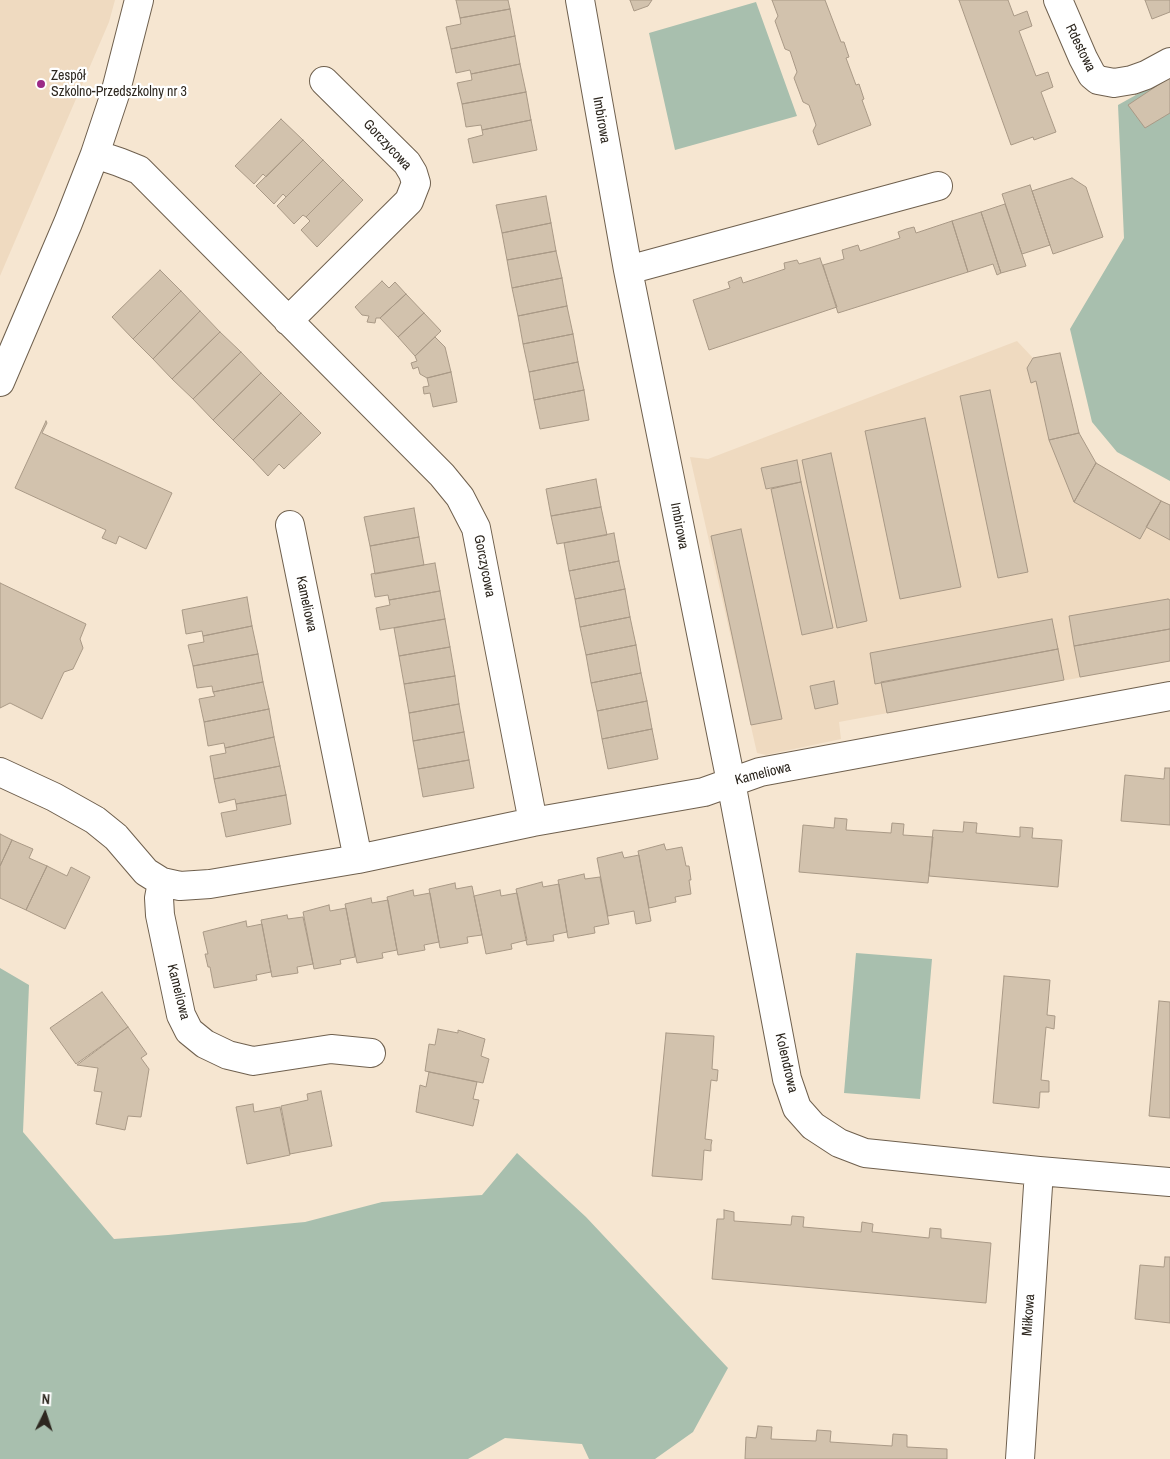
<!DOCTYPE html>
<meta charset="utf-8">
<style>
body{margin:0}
#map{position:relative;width:1170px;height:1459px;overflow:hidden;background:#f6e6d1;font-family:"Archivo Narrow",sans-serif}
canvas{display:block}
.north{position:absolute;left:20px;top:1389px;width:50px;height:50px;-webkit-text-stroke:4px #fff;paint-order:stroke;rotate:4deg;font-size:14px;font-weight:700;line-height:20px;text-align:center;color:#2d271f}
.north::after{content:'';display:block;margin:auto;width:18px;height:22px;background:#2d271f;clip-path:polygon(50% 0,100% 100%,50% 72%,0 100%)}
</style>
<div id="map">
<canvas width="1170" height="1459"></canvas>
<div class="north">N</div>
</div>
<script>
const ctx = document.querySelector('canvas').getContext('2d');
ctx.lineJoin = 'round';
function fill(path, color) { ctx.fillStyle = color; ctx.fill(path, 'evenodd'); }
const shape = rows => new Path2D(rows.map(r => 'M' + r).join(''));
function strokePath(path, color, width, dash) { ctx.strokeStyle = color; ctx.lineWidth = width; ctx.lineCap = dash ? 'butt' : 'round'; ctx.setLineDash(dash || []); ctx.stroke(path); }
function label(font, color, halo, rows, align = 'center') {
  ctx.font = font + ' "Archivo Narrow",sans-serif'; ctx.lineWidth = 4.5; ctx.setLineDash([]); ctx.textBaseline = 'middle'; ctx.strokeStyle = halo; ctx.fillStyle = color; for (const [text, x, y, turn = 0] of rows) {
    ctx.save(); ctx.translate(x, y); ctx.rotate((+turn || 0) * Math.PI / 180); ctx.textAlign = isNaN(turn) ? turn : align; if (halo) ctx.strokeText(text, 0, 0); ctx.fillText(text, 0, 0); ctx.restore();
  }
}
fill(shape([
 [0,0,115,0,109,22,0,276],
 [1017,341,1033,358,1060,353,1079,433,1096,463,1170,505,1170,661,839,722,841,739,766,755,757,753,690,457,708,459]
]), '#efdac0');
fill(shape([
 [756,2,797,116,675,150,649,33],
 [1170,76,1170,481,1117,452,1092,422,1070,329,1124,238,1118,105],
 [856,953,932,959,920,1099,844,1093],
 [0,968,29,985,23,1132,114,1239,168,1235,305,1222,382,1202,482,1195,517,1153,586,1217,728,1368,693,1432,655,1459,589,1459,582,1444,505,1438,468,1459,0,1459]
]), '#a8bfae');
const building = shape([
 [456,0,508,0,510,9,460,18,456,0],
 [630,0,652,0,648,6,634,11,630,0],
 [772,0,825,0,841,42,844,42,849,57,846,58,856,85,859,84,864,99,862,100,871,125,818,145,813,131,816,125,809,105,803,102,794,78,797,72,790,51,785,49,775,21,778,16,772,0],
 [959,0,1008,0,1014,16,1027,11,1032,26,1019,31,1036,76,1048,72,1053,87,1041,92,1056,132,1034,140,1033,137,1011,145,959,0],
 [1145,0,1170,0,1170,12,1152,19,1145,0],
 [510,9,515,36,451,49,446,27,461,24,460,18,510,9],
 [515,36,520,64,471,74,470,70,456,73,451,49,515,36],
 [520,64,526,92,462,104,457,83,472,80,471,74,520,64],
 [1170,77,1170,113,1145,128,1128,105,1170,77],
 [526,92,531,120,482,130,481,125,466,127,462,104,526,92],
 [281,119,303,140,266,177,263,174,254,184,235,166,281,119],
 [531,120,537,150,473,163,468,139,483,135,482,130,531,120],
 [303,140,323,160,286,197,283,194,274,204,256,186,303,140],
 [323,160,343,180,306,217,303,215,294,224,277,206,323,160],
 [1072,178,1086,187,1103,237,1053,254,1032,191,1072,178],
 [343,180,363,200,317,247,301,230,310,221,306,217,343,180],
 [1030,185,1050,245,1022,254,1002,194,1030,185],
 [546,196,551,223,502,233,496,205,546,196],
 [1005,204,1026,266,1001,273,981,212,1005,204],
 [981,212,1001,273,997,275,993,264,968,272,952,221,981,212],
 [952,221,968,272,838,313,823,265,844,259,842,250,858,245,860,251,900,238,898,232,906,229,914,227,916,233,952,221],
 [551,223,556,251,507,260,502,233,551,223],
 [556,251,562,278,512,288,507,260,556,251],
 [820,258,837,307,709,350,693,300,730,288,728,282,741,277,743,283,785,269,784,263,797,260,799,264,820,258],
 [160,270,181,291,133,339,112,317,160,270],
 [562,278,567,306,518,316,512,288,562,278],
 [382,281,389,288,395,282,406,294,380,318,376,318,375,323,367,322,369,316,362,315,355,307,382,281],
 [181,291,200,311,153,359,133,339,181,291],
 [406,294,424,313,398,337,380,318,406,294],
 [567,306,573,334,523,344,518,316,567,306],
 [200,311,220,332,172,379,153,359,200,311],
 [424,313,441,331,415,356,398,337,424,313],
 [220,332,241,352,193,399,172,379,220,332],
 [573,334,578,362,529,372,523,344,573,334],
 [435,337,445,347,451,372,427,378,420,374,418,367,413,369,411,363,417,361,415,356,435,337],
 [241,352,261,373,213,420,193,399,241,352],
 [1060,353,1079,433,1049,440,1036,381,1031,383,1027,368,1033,358,1060,353],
 [578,362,584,390,534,400,529,372,578,362],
 [451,372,457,402,433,407,430,393,424,394,423,387,429,386,427,378,451,372],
 [261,373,281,393,233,440,213,420,261,373],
 [584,390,589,420,540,429,534,400,584,390],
 [990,390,1028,572,998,578,960,396,990,390],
 [281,393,301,413,253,460,233,440,281,393],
 [301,413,321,433,284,469,279,464,268,476,253,460,301,413],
 [925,418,961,587,900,599,865,431,925,418],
 [46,421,47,423,42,433,172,493,146,549,119,536,116,544,102,538,106,530,15,488,46,421],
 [1079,433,1096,463,1074,502,1049,440,1079,433],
 [831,453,867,621,837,628,802,460,831,453],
 [797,460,801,482,766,489,761,468,797,460],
 [1096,463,1161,501,1140,539,1074,502,1096,463],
 [596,479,601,507,551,516,546,489,596,479],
 [801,482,833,628,802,635,771,489,801,482],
 [1161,501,1170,505,1170,540,1146,527,1161,501],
 [601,507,607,535,557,544,551,516,601,507],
 [414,508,419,537,370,546,364,517,414,508],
 [741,529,782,719,751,725,711,536,741,529],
 [614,533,619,561,569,571,564,543,614,533],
 [419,537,424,565,375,574,370,546,419,537],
 [619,561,625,589,575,599,569,571,619,561],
 [435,563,440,591,389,600,388,595,375,597,371,574,435,563],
 [0,583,86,624,80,639,83,648,73,669,64,672,42,719,10,703,0,708,0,583],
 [625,589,630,617,580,627,575,599,625,589],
 [440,591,445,619,380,630,376,608,390,605,389,600,440,591],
 [247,597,252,626,203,636,202,631,186,634,182,610,247,597],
 [1168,599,1170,600,1170,629,1074,646,1069,616,1168,599],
 [630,617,636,645,586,655,580,627,630,617],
 [445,619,450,647,399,656,394,628,445,619],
 [1052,619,1058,649,875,684,870,653,1052,619],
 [252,626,258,654,193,666,188,645,204,642,203,636,252,626],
 [1170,629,1170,661,1080,677,1074,646,1170,629],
 [636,645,641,673,591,683,586,655,636,645],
 [450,647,455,676,404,684,399,656,450,647],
 [1058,649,1064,680,887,713,881,682,1058,649],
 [258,654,263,682,213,692,212,686,197,688,193,666,258,654],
 [641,673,647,701,597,711,591,683,641,673],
 [455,676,459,704,409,713,404,684,455,676],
 [834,681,838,704,815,709,810,686,834,681],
 [263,682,269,709,204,722,199,699,215,696,213,692,263,682],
 [647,701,652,729,602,739,597,711,647,701],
 [459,704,464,732,413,741,409,713,459,704],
 [269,709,274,737,225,748,224,743,208,746,204,722,269,709],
 [652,729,658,759,608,769,602,739,652,729],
 [464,732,469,760,418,769,413,741,464,732],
 [274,737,280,766,214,779,210,756,226,753,225,748,274,737],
 [469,760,474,788,423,797,418,769,469,760],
 [280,766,286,795,236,804,235,799,219,803,214,779,280,766],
 [1165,768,1170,768,1170,825,1121,821,1125,775,1164,779,1165,768],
 [286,795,291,824,226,837,221,813,237,810,236,804,286,795],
 [835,818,847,819,846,830,891,833,892,823,904,824,903,835,933,837,928,883,799,872,803,825,834,828,835,818],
 [964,822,977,823,976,833,1020,837,1020,827,1033,828,1032,838,1062,840,1058,887,929,876,933,830,963,832,964,822],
 [0,834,12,840,0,866,0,834],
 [12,840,33,849,29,858,47,866,26,910,0,898,0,866,12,840],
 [664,844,666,850,682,847,686,866,689,866,691,880,689,880,691,894,675,897,676,902,649,908,638,851,664,844],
 [622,852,624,858,639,855,651,921,636,924,634,911,608,916,597,858,622,852],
 [47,866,67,876,71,867,90,877,65,929,26,910,47,866],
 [584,874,585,879,600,877,609,924,594,927,595,933,568,938,558,880,584,874],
 [542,882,543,887,559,884,567,932,553,935,554,941,527,945,516,889,542,882],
 [455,883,456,889,472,886,482,935,467,937,468,943,440,948,429,889,455,883],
 [413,890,414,896,430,893,439,942,424,945,425,950,398,955,387,897,413,890],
 [500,890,501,896,517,893,527,940,511,944,512,949,486,954,474,896,500,890],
 [371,898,372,903,388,900,397,950,382,953,383,958,357,963,345,904,371,898],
 [329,905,330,911,346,908,355,957,340,960,341,964,314,969,303,912,329,905],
 [287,915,288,919,303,917,313,964,297,967,298,973,272,977,261,920,287,915],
 [246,921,247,927,262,924,271,972,256,975,257,980,214,988,210,967,208,967,205,954,208,954,203,932,246,921],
 [1004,976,1050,980,1047,1015,1055,1016,1054,1029,1046,1027,1041,1080,1049,1081,1049,1092,1040,1092,1039,1108,993,1103,1004,976],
 [102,992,128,1027,76,1064,50,1028,102,992],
 [1159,1001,1170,1002,1170,1118,1149,1116,1159,1001],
 [128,1027,147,1054,141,1058,149,1069,141,1117,128,1116,125,1130,96,1124,102,1092,94,1091,98,1068,77,1065,128,1027],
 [438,1029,458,1033,458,1030,485,1039,481,1056,489,1059,483,1083,425,1071,429,1044,435,1045,438,1029],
 [666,1033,714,1036,712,1069,718,1070,717,1081,711,1080,705,1139,712,1140,711,1145,711,1151,704,1150,702,1180,652,1176,666,1033],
 [429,1072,477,1082,473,1099,479,1100,473,1126,416,1112,420,1085,426,1087,429,1072],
 [321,1091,332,1146,290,1154,281,1106,308,1100,307,1094,321,1091],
 [253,1104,254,1112,280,1107,290,1155,247,1164,236,1107,253,1104],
 [724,1210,734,1212,734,1221,791,1225,792,1216,804,1217,803,1227,861,1232,862,1222,873,1224,872,1232,929,1238,930,1228,941,1229,941,1238,991,1243,986,1303,712,1279,717,1219,724,1219,724,1210],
 [1165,1257,1170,1257,1170,1323,1135,1319,1140,1265,1164,1267,1165,1257],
 [758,1426,772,1427,771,1439,816,1441,817,1430,831,1431,830,1442,892,1446,893,1434,907,1435,907,1447,947,1449,947,1459,745,1459,746,1437,756,1438,758,1426]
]);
fill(building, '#d2c2ad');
strokePath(building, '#a99986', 1);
const minor = shape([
 [580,0,628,270,731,782,787,1079,797,1108,813,1126,839,1143,865,1153,1039,1171,1170,1182],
 [1058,0,1083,58,1092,75,1098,80,1114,83,1132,80,1146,75,1170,62],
 [95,154,119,162,139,170,442,475,460,497,476,528,533,822],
 [628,270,938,186],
 [288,321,409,201,416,183,413,173,407,163,324,81],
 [0,382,68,223,95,154,115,94,139,0],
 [290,525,358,859],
 [0,772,54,797,95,820,116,837,146,872,162,882,180,886,210,884,358,859,533,822,704,792,760,772,1170,696],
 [162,882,159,898,160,915,181,1015,189,1031,205,1044,228,1055,253,1061,331,1049,371,1053],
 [1020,1459,1039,1171]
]);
strokePath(minor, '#6f604e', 30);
strokePath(minor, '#fff', 28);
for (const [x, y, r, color] of [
 [41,84,5,"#9b2a87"]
]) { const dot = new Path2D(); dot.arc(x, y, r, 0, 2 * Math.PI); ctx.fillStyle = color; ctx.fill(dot); strokePath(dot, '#fff', 2); }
label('14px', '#2d271f', '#fff', [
 ["Rdestowa",1080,48,64],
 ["Imbirowa",601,120,80],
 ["Gorczycowa",387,145,47],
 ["Imbirowa",679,526,79],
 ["Gorczycowa",484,566,79],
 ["Kameliowa",306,604,78],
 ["Kameliowa",763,774,-14],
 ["Kameliowa",178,992,76],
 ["Kolendrowa",786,1063,77],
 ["Miłkowa",1029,1315,-86]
]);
label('14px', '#2d271f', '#fff', [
 ["Zespół",51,76],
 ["Szkolno-Przedszkolny nr 3",51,92]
], 'left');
</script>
